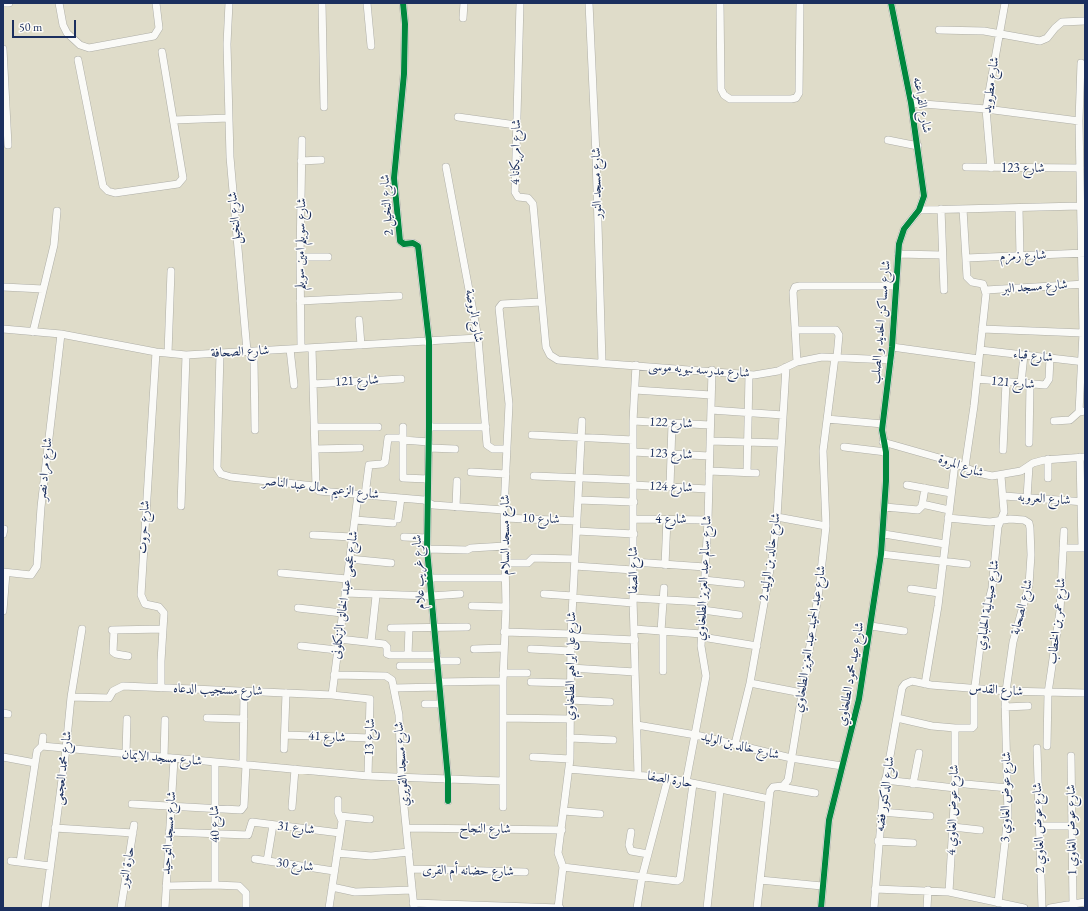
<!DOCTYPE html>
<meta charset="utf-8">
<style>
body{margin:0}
#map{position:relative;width:1088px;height:911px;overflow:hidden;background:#dfdcc9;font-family:"EB Garamond",serif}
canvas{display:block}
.frame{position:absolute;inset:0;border:4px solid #1b2f5e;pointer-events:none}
.scale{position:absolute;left:12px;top:20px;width:64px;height:18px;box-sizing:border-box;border:2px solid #1b2f5e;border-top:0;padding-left:5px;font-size:12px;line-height:14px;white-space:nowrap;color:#1b2f5e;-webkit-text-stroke:3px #fdfcf7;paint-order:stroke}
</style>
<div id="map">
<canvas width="1088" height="911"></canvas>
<div class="frame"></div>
<div class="scale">50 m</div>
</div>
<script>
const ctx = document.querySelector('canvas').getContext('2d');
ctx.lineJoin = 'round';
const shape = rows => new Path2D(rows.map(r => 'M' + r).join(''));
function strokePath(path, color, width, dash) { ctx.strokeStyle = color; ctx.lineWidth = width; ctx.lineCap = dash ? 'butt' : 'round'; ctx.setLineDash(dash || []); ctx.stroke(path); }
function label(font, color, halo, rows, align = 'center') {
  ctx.font = font + ' "EB Garamond",Amiri,serif'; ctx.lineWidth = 3; ctx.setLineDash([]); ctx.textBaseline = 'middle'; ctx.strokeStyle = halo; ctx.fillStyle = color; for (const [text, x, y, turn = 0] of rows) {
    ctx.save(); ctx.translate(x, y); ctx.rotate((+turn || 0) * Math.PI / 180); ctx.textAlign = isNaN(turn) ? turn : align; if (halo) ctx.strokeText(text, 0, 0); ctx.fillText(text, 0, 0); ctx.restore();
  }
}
const minor = shape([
 [3,3,9,3],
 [59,3,63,25,67,33,80,45,89,48,154,36,159,28,156,3],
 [229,3,227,44,230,157,247,351,254,360,255,430],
 [322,3,324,107],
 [367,3,371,46],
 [403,3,405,24,404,74,394,178,400,241,404,244,413,243,418,246,429,341,429,427,427,549,448,779,448,801],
 [520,3,515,192,518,197,528,198,533,204,546,347,550,355,558,360,754,375,778,371,797,362,822,357,891,360],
 [589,3,596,155,602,363],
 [720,3,721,89,724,95,730,99,791,99,796,98,799,93,800,3],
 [463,18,464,3],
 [939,30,984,31,1040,41,1047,38,1055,28,1062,22,1085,21],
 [3,49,8,145],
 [78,60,103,186,108,191,115,193,178,184,183,178,162,52],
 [911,103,986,109,1079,121],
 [458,117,516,125],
 [174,120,229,118],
 [888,140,918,146],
 [301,161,321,160],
 [446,167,478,338,487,445,493,449,507,449],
 [966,167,1080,168],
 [991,168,986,109,1005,3],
 [1019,208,1020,256],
 [941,209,944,290],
 [963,209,967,277,972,282,983,284,986,294,974,406,965,467],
 [919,210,1080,206],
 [898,254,942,255],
 [300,257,328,257],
 [966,258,1085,253],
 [3,287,43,289],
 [986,290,1085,284],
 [300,301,399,296],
 [359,320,361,345],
 [3,329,61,334,156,352,186,355,478,338],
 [982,329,1083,333],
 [795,330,836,330,839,335,837,357],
 [33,332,54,245,57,211],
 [892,347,979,359],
 [301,348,300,257,302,140],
 [312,348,316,487],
 [290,349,294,385],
 [980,350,1085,362],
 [156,352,141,595,145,604,159,607,164,613,161,661,161,688],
 [168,353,171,271],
 [220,353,217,468,221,474,231,477,314,486,319,491,424,500,433,505,504,510],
 [797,362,793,292,795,287,800,286,896,286],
 [636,365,633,421,633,598,638,775],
 [977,379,1045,385,1049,379,1050,358],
 [1021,383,1024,355],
 [313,384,401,379],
 [635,390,711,395],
 [711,410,783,415],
 [1079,412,1083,333,1079,121,1081,63],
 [827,419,883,424],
 [633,421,710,425],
 [1054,421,1070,420,1079,412,1085,411],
 [315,427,378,427],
 [403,427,403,478,428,479],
 [429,427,486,427],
 [532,435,633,440],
 [403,440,429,442],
 [710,441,781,443],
 [883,442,950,461,978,473,992,476,1021,471,1033,463,1044,460,1085,457],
 [1029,443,1030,384],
 [844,447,886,452],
 [429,448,455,449],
 [315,449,360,448],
 [1003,450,1006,382],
 [633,452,709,456],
 [1080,457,1082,548],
 [1048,459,1048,478],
 [709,471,756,473],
 [471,472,506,474],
 [747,472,749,375],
 [534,476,633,480],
 [633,485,708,489],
 [907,485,951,493],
 [670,487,672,423],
 [365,495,369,465,382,464,385,462,388,438,403,438],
 [1004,496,1085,502],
 [1027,498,1029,466],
 [578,500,634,502],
 [922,504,949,510],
 [181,506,186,355],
 [456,507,457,481],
 [885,507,918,510,922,506,925,488],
 [777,517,826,526],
 [504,518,577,521],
 [948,518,990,522,1010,519,1024,520,1029,523,1030,528,1031,555,1029,585,1013,642,1005,698,1008,816,998,903],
 [398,519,401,498],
 [634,519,708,520],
 [355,520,393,523],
 [577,531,634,534],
 [3,534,4,529],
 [884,534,945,544],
 [313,535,352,537],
 [404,537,427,538],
 [1063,548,1085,548],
 [427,549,467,550,471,548,505,546],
 [881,554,967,564],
 [349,559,391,563],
 [634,562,705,567],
 [505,563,528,563,533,558,575,559],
 [665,565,667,519],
 [575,566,633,570],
 [3,572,31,575,37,566,41,507,61,334],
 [281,573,347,579],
 [429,578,505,578],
 [704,580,741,584],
 [911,589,939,593],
 [345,593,431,596,460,594],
 [544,594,573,596],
 [573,598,633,603],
 [633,598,703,602],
 [472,606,506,607],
 [298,608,342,613],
 [703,610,739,615],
 [3,611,6,573],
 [871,626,904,631],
 [391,628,467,627],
 [634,629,702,634],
 [112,630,163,629],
 [114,630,113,652,116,654,128,656],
 [661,631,664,588],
 [663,631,663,671],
 [504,632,571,634],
 [571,637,635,640],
 [702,637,757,646],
 [339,639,384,644,387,647,387,654,390,655,437,655],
 [371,642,376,596],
 [301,646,337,650],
 [474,649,504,648],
 [531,649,571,651],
 [408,655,409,628],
 [437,661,457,661],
 [400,666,438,666],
 [571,668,635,672],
 [503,673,527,673],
 [334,675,386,676,392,680,399,715,401,776,414,908],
 [439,682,503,681],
 [531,682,571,683],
 [750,683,802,693],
 [925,684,938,606,955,463],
 [394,688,440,687],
 [332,695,358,495],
 [71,697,109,698,113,691,123,686,332,695,370,699,368,776],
 [570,700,610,702],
 [425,704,441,704],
 [1005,707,1028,706],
 [3,713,8,714],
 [207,718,244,719],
 [503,718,570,719],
 [897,718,932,726,955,728,972,728,974,726,974,694,983,623,992,588,998,527,1004,512,1001,476],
 [637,725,696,735,791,758,842,766],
 [285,735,370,738],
 [570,738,613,740],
 [735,744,750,683,772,558,777,517,786,367],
 [42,746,43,737],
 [1047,746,1048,693,1060,611,1064,531],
 [1037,748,1042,908],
 [284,749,286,693],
 [126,754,127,719],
 [1071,756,1073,904],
 [3,757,35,763],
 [533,757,570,759],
 [164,758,165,720],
 [243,764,244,691],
 [569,769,668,778,769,799],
 [885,780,955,788],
 [686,782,706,676,701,646,708,520,712,370],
 [955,783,1008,788],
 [913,784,919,753],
 [781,787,815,793],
 [132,804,241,810,244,806,246,765],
 [292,807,295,769],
 [503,807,503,681,506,607,504,510,509,404,499,308,502,304,541,302],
 [564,811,600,814],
 [881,812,930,816],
 [340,816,370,819],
 [1039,826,1072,826],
 [953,827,980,830],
 [55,828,133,833],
 [408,828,562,830],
 [169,832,248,835,252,822,340,833],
 [631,832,629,845,631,851,648,854],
 [878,841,913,843],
 [337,853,371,856,409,852],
 [255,859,334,871],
 [11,861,50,866],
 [267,861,273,825],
 [20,862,37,751,42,746,368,776,502,781],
 [563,867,677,881,680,879,693,784],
 [411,869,525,872],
 [760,880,822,886],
 [215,885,215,762],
 [166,886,215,885,239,886,246,893,246,908],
 [332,887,355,892,412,890],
 [875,889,949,892,1024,908],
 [949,892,955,788,955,728],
 [413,903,560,908],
 [45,908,66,749,71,697,82,629],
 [121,908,134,825],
 [165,908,174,759],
 [329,908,342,821,338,812,338,800],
 [558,908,563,867,558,853,570,759,571,634,582,421],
 [637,908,642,877,668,778],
 [707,908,720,790],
 [757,908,770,791,773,787,783,786,788,780,819,590,826,526,823,451,835,357],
 [821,908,829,820,859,699,881,554,886,481,886,452,882,430,892,347,899,244,904,229,919,210,924,196,911,103,891,3],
 [874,908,883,796,902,688,905,684,912,681,931,685,1007,691,1085,693],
 [927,908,928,890],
 [1050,908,1085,902]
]);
strokePath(minor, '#aeaea7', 8);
strokePath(minor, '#fafaf7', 7);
strokePath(shape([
 [403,3,405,24,404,74,394,178,400,241,404,244,413,243,418,246,429,341,429,427,427,549,448,779,448,801],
 [821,908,829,820,859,699,881,554,886,481,886,452,882,430,892,347,899,244,904,229,919,210,924,196,911,103,891,3]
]), '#00873e', 6);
label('13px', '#1b2f5e', '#fdfcf7', [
 ["شارع مطرويد",991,85,-82],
 ["شارع الفراعنه",922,105,80],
 ["شارع امريكانا 4",516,152,-89],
 ["شارع 123",1023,168],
 ["شارع مسجد النور",597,183,-91],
 ["شارع النخيل 2",387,205,-94],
 ["شارع النخيل",235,218,-95],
 ["شارع سويلم امين سويلم",301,244,-89],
 ["شارع زمزم",1023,256,-2],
 ["شارع مسجد البر",1035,287,-4],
 ["شارع الروضة",474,316,80],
 ["شارع مساكن الحديد و الصلب",881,322,-85],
 ["شارع الصحافة",240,352,-3],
 ["شارع قباء",1033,356,6],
 ["شارع مدرسه نبويه موسى",699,370,4],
 ["شارع 121",357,381,-3],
 ["شارع 121",1013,383,5],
 ["شارع 122",671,423,3],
 ["شارع 123",671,454,3],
 ["شارع المروة",961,466,19],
 ["شارع مراد نصر",45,469,-84],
 ["شارع 124",671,487,3],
 ["شارع الزعيم جمال عبد الناصر",321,488,7],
 ["شارع العروبه",1044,499,4],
 ["شارع 10",541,519,2],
 ["شارع 4",671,519],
 ["شارع حروت",144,527,-87],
 ["شارع مسجد السلام",505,535,-90],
 ["شارع خالد بن الوليد 2",770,557,-82],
 ["شارع الصفا",633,570,-90],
 ["شارع غريب علام",419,572,-93],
 ["شارع سالم عبد العزيز الطلخاوي",704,578,-87],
 ["شارع عجمى عبد الخالق الزنكلونى",345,595,-82],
 ["شارع صيدلية الحلباوي",988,605,-81],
 ["شارع الصحابة",1022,607,-76],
 ["شارع عمر بن الخطاب",1057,621,-84],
 ["شارع عبد الحميد عبد العزيز الطلخاوي",810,639,-81],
 ["شارع على ابراهيم الطلخاوي",571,666,-89],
 ["شارع عيد محمود الطلخاوي",851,674,-80],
 ["شارع مستجيب الدعاه",218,690,2],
 ["شارع القدس",996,690,4],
 ["شارع 41",327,737,3],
 ["شارع 13",370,737,-88],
 ["شارع خالد بن الوليد",740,746,14],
 ["شارع مسجد الايمان",162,758,5],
 ["شارع مسجد القويري",402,764,-94],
 ["شارع محمد العجمى",63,768,-83],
 ["حارة الصفا",670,780,10],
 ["شارع الدكتور فضه",885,794,-82],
 ["شارع عوض الغاوي 3",1006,797,-89],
 ["شارع عوض الغاوي 4",953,810,-88],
 ["شارع 40",215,824,-91],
 ["شارع 31",296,828,7],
 ["شارع عوض الغاوي 2",1039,828,-92],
 ["شارع النجاح",485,829,1],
 ["شارع عوض الغاوي 1",1072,830,-91],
 ["شارع مسجد التوحيد",169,833,-86],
 ["شارع 30",295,865,8],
 ["حارة النور",127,867,-80],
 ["شارع حضانه أم القرى",468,871,1]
]);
</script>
